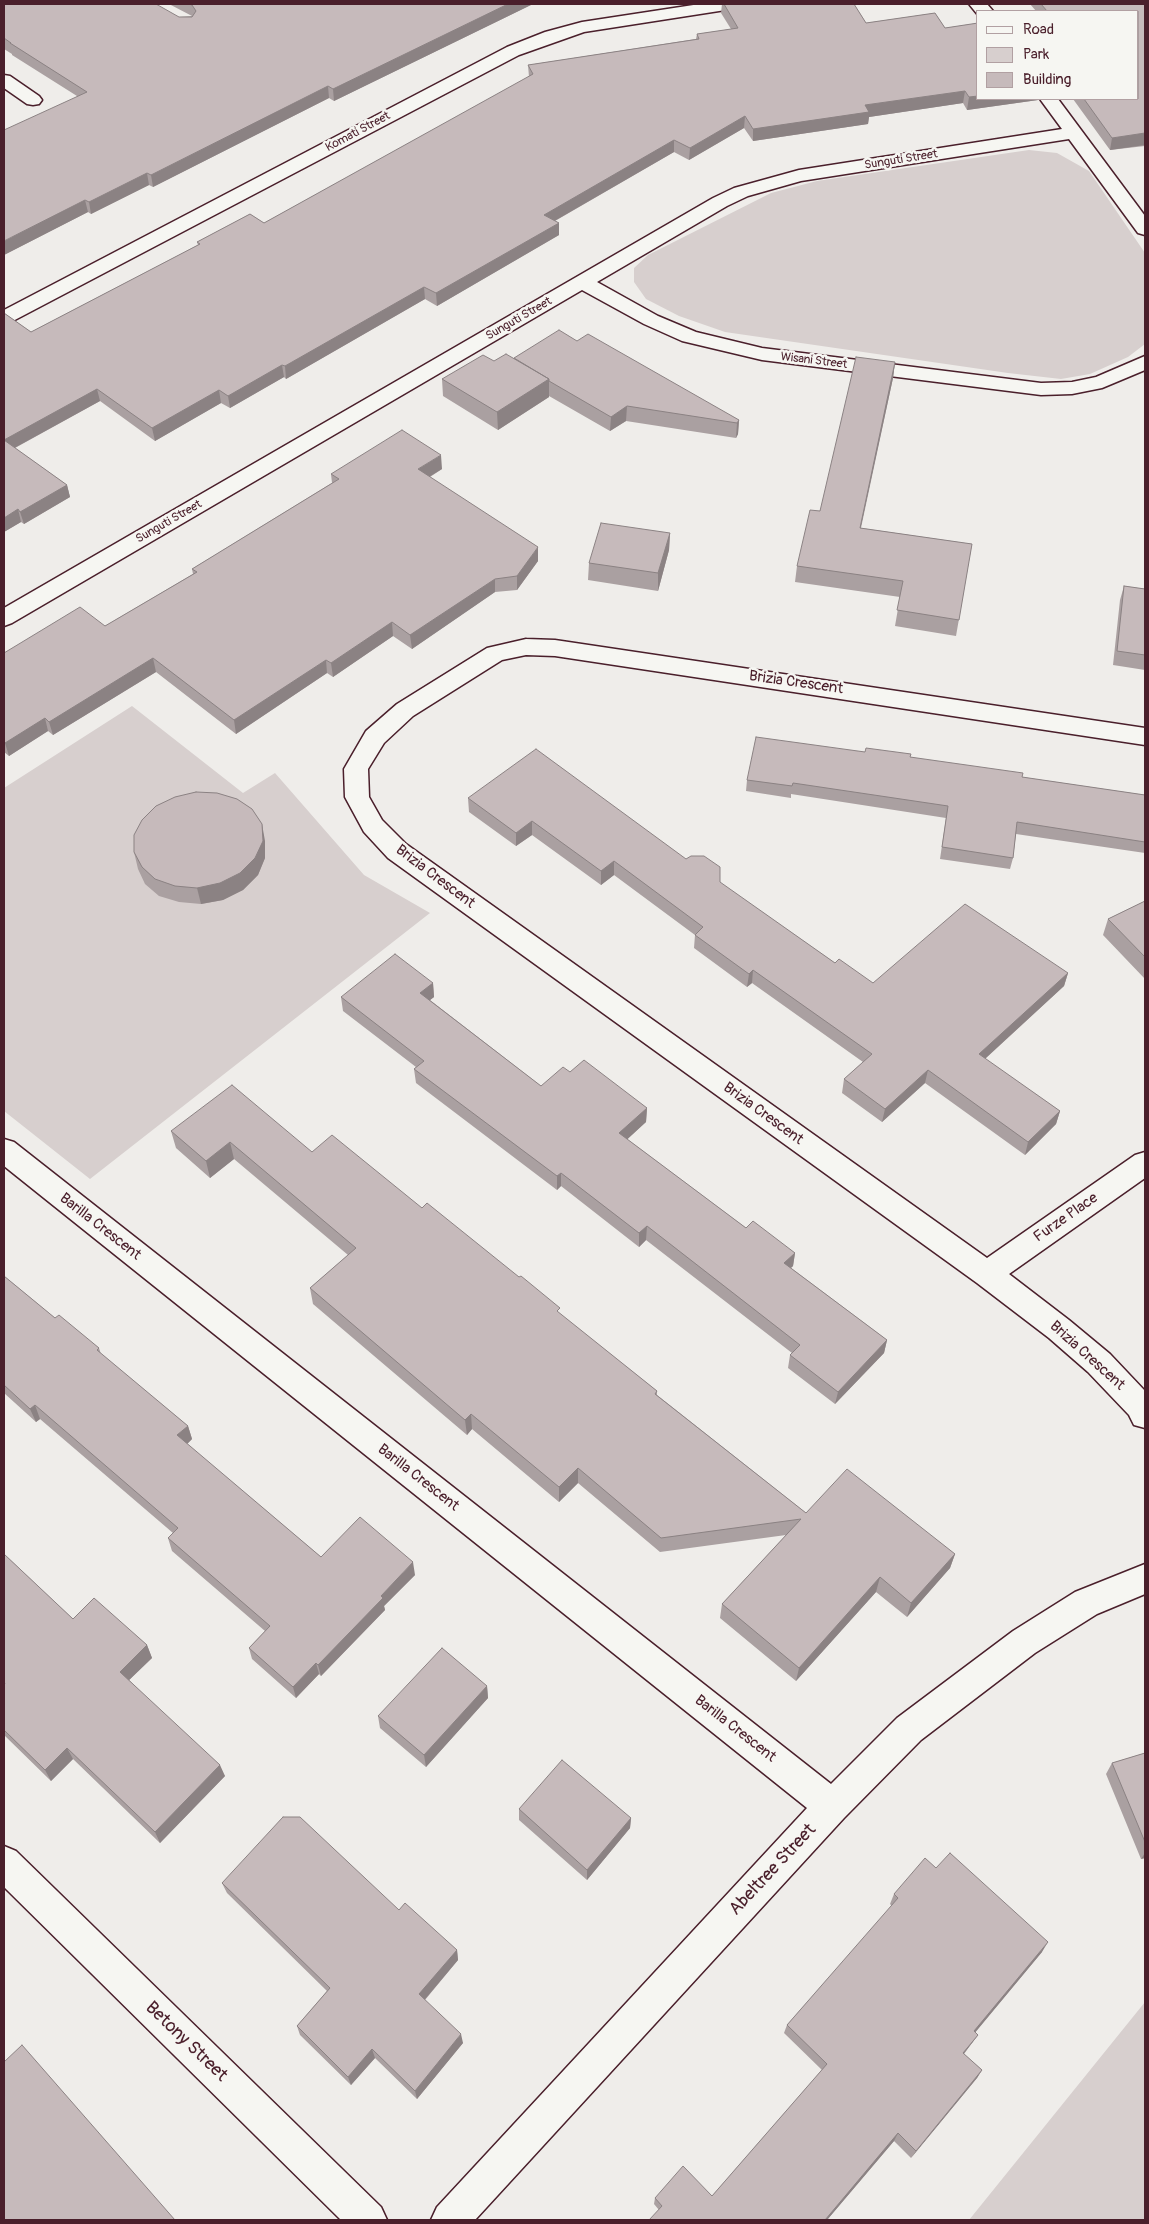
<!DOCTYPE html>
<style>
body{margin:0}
#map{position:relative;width:1149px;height:2224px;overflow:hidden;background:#efedea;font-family:Pangolin,sans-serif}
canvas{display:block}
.frame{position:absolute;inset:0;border:5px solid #4a1f2b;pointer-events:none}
.legend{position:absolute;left:976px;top:10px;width:162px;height:90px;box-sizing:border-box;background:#f6f6f2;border:1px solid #b1a0a2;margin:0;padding:6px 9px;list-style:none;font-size:15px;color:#4a1f2b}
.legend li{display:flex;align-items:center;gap:10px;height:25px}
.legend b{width:25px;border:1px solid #b1a0a2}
</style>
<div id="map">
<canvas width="1149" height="2224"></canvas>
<div class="frame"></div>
<ul class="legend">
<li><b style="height:6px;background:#f6f6f2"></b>Road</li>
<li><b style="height:14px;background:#d7cfce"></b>Park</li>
<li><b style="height:14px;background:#c6babb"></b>Building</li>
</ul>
</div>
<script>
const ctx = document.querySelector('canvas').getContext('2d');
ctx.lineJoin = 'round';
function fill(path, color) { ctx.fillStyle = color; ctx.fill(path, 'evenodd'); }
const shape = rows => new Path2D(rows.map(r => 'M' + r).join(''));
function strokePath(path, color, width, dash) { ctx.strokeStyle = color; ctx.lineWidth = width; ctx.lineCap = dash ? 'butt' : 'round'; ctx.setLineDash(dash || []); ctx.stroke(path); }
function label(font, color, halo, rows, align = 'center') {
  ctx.font = font + ' Pangolin,sans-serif'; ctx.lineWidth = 5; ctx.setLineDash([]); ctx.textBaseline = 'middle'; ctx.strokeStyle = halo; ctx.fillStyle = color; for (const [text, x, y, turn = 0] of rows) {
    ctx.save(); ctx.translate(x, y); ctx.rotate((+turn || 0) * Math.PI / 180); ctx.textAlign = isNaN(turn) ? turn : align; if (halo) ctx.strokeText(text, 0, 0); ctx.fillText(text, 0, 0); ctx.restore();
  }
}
fill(shape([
 [1029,150,1057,153,1089,171,1145,253,1145,344,1128,357,1090,374,1061,379,1008,373,725,332,679,316,646,299,634,282,634,268,648,255,771,193,817,181],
 [132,706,243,793,275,773,364,875,430,913,90,1179,4,1111,4,788],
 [1145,2002,1145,2220,969,2220]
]), '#d7cfce');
const street = shape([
 [700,4,741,4,738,8,732,9,584,32,519,55,11,322,4,324,4,310,507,47,545,32,582,22,700,4],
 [969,4,987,4,993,11,978,11,978,15,969,4],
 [4,75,10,76,39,96,42,100,39,104,33,105,27,104,4,88,4,75],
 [1040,99,1058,99,1145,216,1145,235,1138,233,1069,139,801,181,748,196,727,206,597,282,658,316,696,332,762,348,1041,383,1072,382,1096,377,1145,356,1145,370,1102,388,1072,394,1041,395,762,360,682,341,644,324,582,290,12,623,4,626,4,608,713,198,734,188,799,170,1062,129,1040,99],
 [526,639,555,640,1145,728,1145,745,555,656,526,655,502,660,413,716,384,743,368,769,369,797,382,820,406,844,987,1258,1135,1155,1145,1152,1145,1178,1009,1274,1069,1320,1110,1354,1145,1391,1145,1428,1134,1425,1129,1415,1088,1372,1049,1338,977,1283,388,858,364,832,345,797,344,769,366,731,397,704,487,648,526,639],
 [4,1139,14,1142,831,1784,897,1718,1013,1631,1075,1592,1145,1564,1145,1594,1097,1614,1035,1653,921,1740,844,1818,475,2220,431,2220,437,2207,807,1808,4,1166,4,1139],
 [4,1846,16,1851,381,2207,387,2220,341,2220,4,1887,4,1846]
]);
strokePath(street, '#4a1f2b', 3);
fill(street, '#f6f6f2');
fill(shape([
 [169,4,533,4,334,101,329,98,153,187,149,185,91,214,88,212,4,255,77,96,12,55,12,54,4,49,4,5,179,17,192,16],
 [722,4,854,4,866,23,935,13,945,28,978,23,978,99,1039,99,1038,100,967,110,963,103,869,117,868,124,753,141,744,128,689,160,674,152,555,221,559,223,559,235,437,306,425,299,286,379,284,377,230,408,221,403,155,441,100,401,15,448,67,485,70,497,24,524,21,522,4,532,4,313,31,332,198,245,197,242,250,214,264,223,529,77,528,65,696,39,697,34,731,29,721,13],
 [1030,4,1145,4,1145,146,1110,150,1073,99,1138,99,1138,11,1036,11],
 [577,341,739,420,738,434,736,438,626,421,610,431,549,396,549,397,498,430,443,396,442,379,494,361,514,358],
 [895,362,893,378,861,528,972,544,956,636,895,626,900,597,795,582,797,566,820,511],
 [442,469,430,477,538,561,517,590,495,592,412,649,393,636,333,677,327,673,236,734,156,672,53,735,48,731,9,756,4,752,4,653,105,626,193,574,192,569,332,483,331,474],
 [670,533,669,550,658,591,588,580,589,563],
 [1124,586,1145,589,1145,670,1113,665,1120,600],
 [865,752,910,757,1022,777,1145,795,1145,853,1016,834,1013,858,1010,869,940,859,946,818,791,794,791,798,746,791,747,780],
 [468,798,686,859,835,963,873,983,1068,973,1064,986,985,1059,1060,1111,1056,1124,1025,1155,925,1083,882,1122,842,1093,844,1079,863,1062,752,983,747,987,694,948,695,935,614,875,601,885,532,835,516,846,469,812],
 [265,841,265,858,258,875,243,890,223,900,201,904,179,902,159,896,145,884,138,869,134,852],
 [1145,901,1145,979,1103,935,1108,919],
 [433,983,434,997,430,1000,541,1086,570,1072,647,1108,646,1122,627,1139,746,1228,795,1253,793,1266,791,1268,887,1340,884,1353,835,1404,788,1368,790,1355,792,1353,646,1240,639,1247,561,1186,557,1190,416,1083,414,1069,416,1067,343,1011,341,997],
 [171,1131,312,1152,422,1208,560,1314,657,1391,657,1395,806,1513,955,1554,950,1568,907,1617,876,1592,796,1681,720,1618,722,1604,786,1535,660,1552,578,1483,559,1502,472,1429,467,1435,313,1304,310,1288,348,1255,234,1159,210,1178,176,1148],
 [4,1276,55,1318,99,1348,101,1354,188,1426,192,1439,187,1444,321,1557,415,1575,384,1606,385,1610,321,1676,319,1674,296,1698,252,1659,249,1648,265,1631,172,1551,168,1538,173,1533,40,1419,36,1422,4,1393],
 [4,1554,73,1619,147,1645,152,1658,129,1680,225,1776,160,1843,73,1759,51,1781,4,1735],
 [487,1686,488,1698,426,1767,380,1728,378,1716],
 [1145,1753,1145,1858,1141,1859,1106,1774,1112,1763],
 [519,1809,631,1818,630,1828,587,1880,519,1820],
 [936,1868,1042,1952,975,2032,978,2035,972,2043,964,2054,982,2070,977,2078,911,2158,894,2141,827,2220,659,2210,654,2204,655,2198,712,2196,822,2070,784,2033,787,2025,892,1906,890,1904,894,1894],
 [222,1883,399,1910,457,1950,458,1960,425,2000,463,2043,417,2099,375,2058,351,2085,300,2035,297,2026,327,1991,227,1893]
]), '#aaa0a1');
fill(shape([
 [508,4,533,4,334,101,333,89],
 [328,86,329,98,153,187,151,175],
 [965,91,963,103,869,117,868,124,753,141,753,129,865,105],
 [978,96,978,99,1039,99,1038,100,967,110,969,97],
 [745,116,744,128,689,160,690,148],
 [1145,133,1145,145,1110,150,1112,138],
 [674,140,674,152,544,227,544,215],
 [147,173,149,185,91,214,89,202],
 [85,200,88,212,4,255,4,241],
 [559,223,559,235,437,306,436,293],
 [424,287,425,299,286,379,285,366],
 [895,362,893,378,857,544,860,528],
 [282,365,284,377,230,408,228,396],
 [549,379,549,397,498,430,497,412],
 [97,389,100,401,7,452,4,440],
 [219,390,221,403,155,441,152,428],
 [627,406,626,421,610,431,611,417],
 [739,420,738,434,736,438,737,423],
 [441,455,442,469,419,483,418,469],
 [67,485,70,497,24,524,20,512],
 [18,509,21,522,4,532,4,518],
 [670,533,669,550,658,591,658,573],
 [538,547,538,561,517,590,517,576],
 [495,579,495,592,412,649,410,635],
 [392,622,393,636,333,677,331,663],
 [153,658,156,672,53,735,49,722],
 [326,660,327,673,236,734,234,720],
 [45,718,48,731,9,756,5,743],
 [532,821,532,835,516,846,516,833],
 [262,824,265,841,265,858,258,875,243,890,223,900,201,904,197,888],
 [614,861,614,875,601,885,601,871],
 [753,970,752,983,747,987,749,974],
 [1068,973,1064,986,976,1067,979,1054],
 [433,983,434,997,421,1007,420,993],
 [928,1070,925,1083,882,1122,885,1109],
 [647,1108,646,1122,619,1147,619,1133],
 [1060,1111,1056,1124,1025,1155,1028,1142],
 [230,1142,234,1159,210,1178,206,1161],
 [561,1173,561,1186,557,1190,557,1176],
 [647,1226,646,1240,639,1247,639,1233],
 [795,1253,793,1266,782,1276,784,1263],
 [887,1340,884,1353,835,1404,838,1392],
 [35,1405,40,1419,36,1422,30,1409],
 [471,1414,472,1429,467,1435,465,1420],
 [188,1426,192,1439,182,1449,177,1435],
 [578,1468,578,1483,559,1502,559,1487],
 [955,1554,950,1568,907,1617,911,1603],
 [413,1562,415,1575,384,1606,385,1610,321,1676,318,1665,381,1596],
 [880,1577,876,1592,796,1681,799,1668],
 [147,1645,152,1658,125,1684,120,1672],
 [316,1663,319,1674,296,1698,293,1687],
 [487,1686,488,1698,426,1767,424,1755],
 [67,1748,73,1759,51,1781,45,1770],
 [220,1765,225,1776,160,1843,155,1832],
 [631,1818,630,1828,587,1880,587,1870],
 [1145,1853,1145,1858,1141,1859],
 [1048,1942,1042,1952,969,2040,974,2031],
 [457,1950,458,1960,421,2004,419,1994],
 [461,2034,463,2043,417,2099,415,2091],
 [978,2035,972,2043,958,2061,963,2053],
 [372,2049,375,2058,351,2085,348,2077],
 [982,2070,977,2078,911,2158,916,2151],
 [898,2133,894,2141,827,2220,825,2220]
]), '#8b8283');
const building = shape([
 [7,4,156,4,179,17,192,17,196,11,192,5,189,4,508,4,333,89,328,86,151,175,147,173,89,202,85,200,4,241,4,130,87,92,10,43,11,43,4,38,4,5,7,4],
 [724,4,854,4,866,23,935,13,945,28,978,23,978,96,969,97,965,91,865,105,869,112,753,129,745,116,690,148,674,140,544,215,559,223,436,293,424,287,285,366,282,365,228,396,219,390,152,428,97,389,4,440,67,485,20,512,18,509,4,518,4,313,31,332,200,244,197,242,250,214,264,223,533,74,528,65,699,39,697,34,738,28,724,4],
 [1041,4,1145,4,1145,133,1112,138,1084,99,1138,99,1138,11,1047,11,1041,4],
 [559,330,577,341,588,334,739,420,737,423,627,406,611,417,549,381,549,379,514,358,559,330],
 [506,354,549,379,497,412,442,379,483,355,494,361,506,354],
 [856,357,895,362,860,528,972,544,959,620,897,610,903,581,797,566,810,510,820,511,856,357],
 [402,430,441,455,418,469,538,547,517,576,495,579,410,635,392,622,331,663,326,660,234,720,153,658,49,722,45,718,5,743,4,741,4,653,80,607,105,626,197,572,192,569,339,479,331,474,402,430],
 [601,523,670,533,658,573,589,563,601,523],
 [1124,586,1145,589,1145,655,1117,651,1124,586],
 [756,737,865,752,866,748,911,754,910,757,1023,773,1022,777,1145,795,1145,842,1017,822,1013,858,942,847,948,806,793,783,792,786,747,780,756,737],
 [536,749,686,859,691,856,704,856,720,867,720,882,835,963,839,959,873,983,965,904,1068,973,979,1054,1060,1111,1028,1142,928,1070,885,1109,844,1079,872,1054,753,970,749,974,695,935,703,927,614,861,601,871,532,821,516,833,468,798,536,749],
 [196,792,217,793,237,799,252,809,262,824,263,841,255,858,240,873,220,883,197,888,175,886,155,879,142,867,134,852,134,835,142,820,156,806,175,797,196,792],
 [1145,901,1145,957,1108,919,1145,901],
 [395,954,433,983,420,993,541,1086,563,1067,570,1072,584,1060,647,1108,619,1133,746,1228,753,1221,795,1253,784,1263,887,1340,838,1392,790,1355,800,1345,647,1226,639,1233,561,1173,557,1176,414,1069,424,1061,341,997,395,954],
 [232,1085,312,1152,332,1135,422,1208,427,1203,519,1277,521,1276,560,1308,557,1311,657,1391,655,1394,806,1513,847,1469,955,1554,911,1603,880,1577,799,1668,722,1604,801,1519,661,1538,578,1468,559,1487,471,1414,465,1420,310,1288,356,1248,230,1142,206,1161,171,1131,232,1085],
 [4,1276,55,1318,59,1315,99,1348,97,1350,188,1426,177,1435,321,1557,360,1517,413,1562,381,1596,383,1598,318,1665,316,1663,293,1687,249,1648,270,1626,168,1538,178,1528,35,1405,30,1409,4,1385,4,1276],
 [4,1554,73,1619,94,1598,147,1645,120,1672,220,1765,155,1832,67,1748,45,1770,4,1730,4,1685,5,1683,4,1682,4,1554],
 [442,1648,487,1686,424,1755,378,1716,442,1648],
 [1145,1753,1145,1842,1112,1763,1145,1753],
 [562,1760,631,1818,587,1870,519,1809,562,1760],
 [283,1817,300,1817,399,1910,405,1903,457,1950,419,1994,461,2034,415,2091,372,2049,348,2077,297,2026,330,1988,222,1883,283,1817],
 [950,1853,1048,1942,974,2031,978,2035,963,2053,982,2070,916,2151,898,2133,825,2220,649,2220,662,2206,655,2198,683,2166,712,2196,827,2064,787,2025,898,1898,894,1894,925,1858,936,1868,950,1853],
 [22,2045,175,2220,4,2220,4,2062,22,2045]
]);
fill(building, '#c6babb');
strokePath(building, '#8b8283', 1);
label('12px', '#4a1f2b', '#f6f6f2', [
 ["Komati Street",358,132,-28],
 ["Sunguti Street",901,160,-9],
 ["Sunguti Street",519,319,-30],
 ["Wisani Street",814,361,7],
 ["Sunguti Street",169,522,-30]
]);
label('15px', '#4a1f2b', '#f6f6f2', [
 ["Brizia Crescent",796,683,8],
 ["Brizia Crescent",435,877,37],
 ["Brizia Crescent",763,1114,36],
 ["Furze Place",1066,1218,-35],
 ["Barilla Crescent",100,1227,38],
 ["Brizia Crescent",1087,1356,42],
 ["Barilla Crescent",418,1478,38],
 ["Barilla Crescent",735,1729,38]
]);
label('18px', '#4a1f2b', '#f6f6f2', [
 ["Abeltree Street",773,1870,-47],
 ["Betony Street",186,2042,44]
]);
</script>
